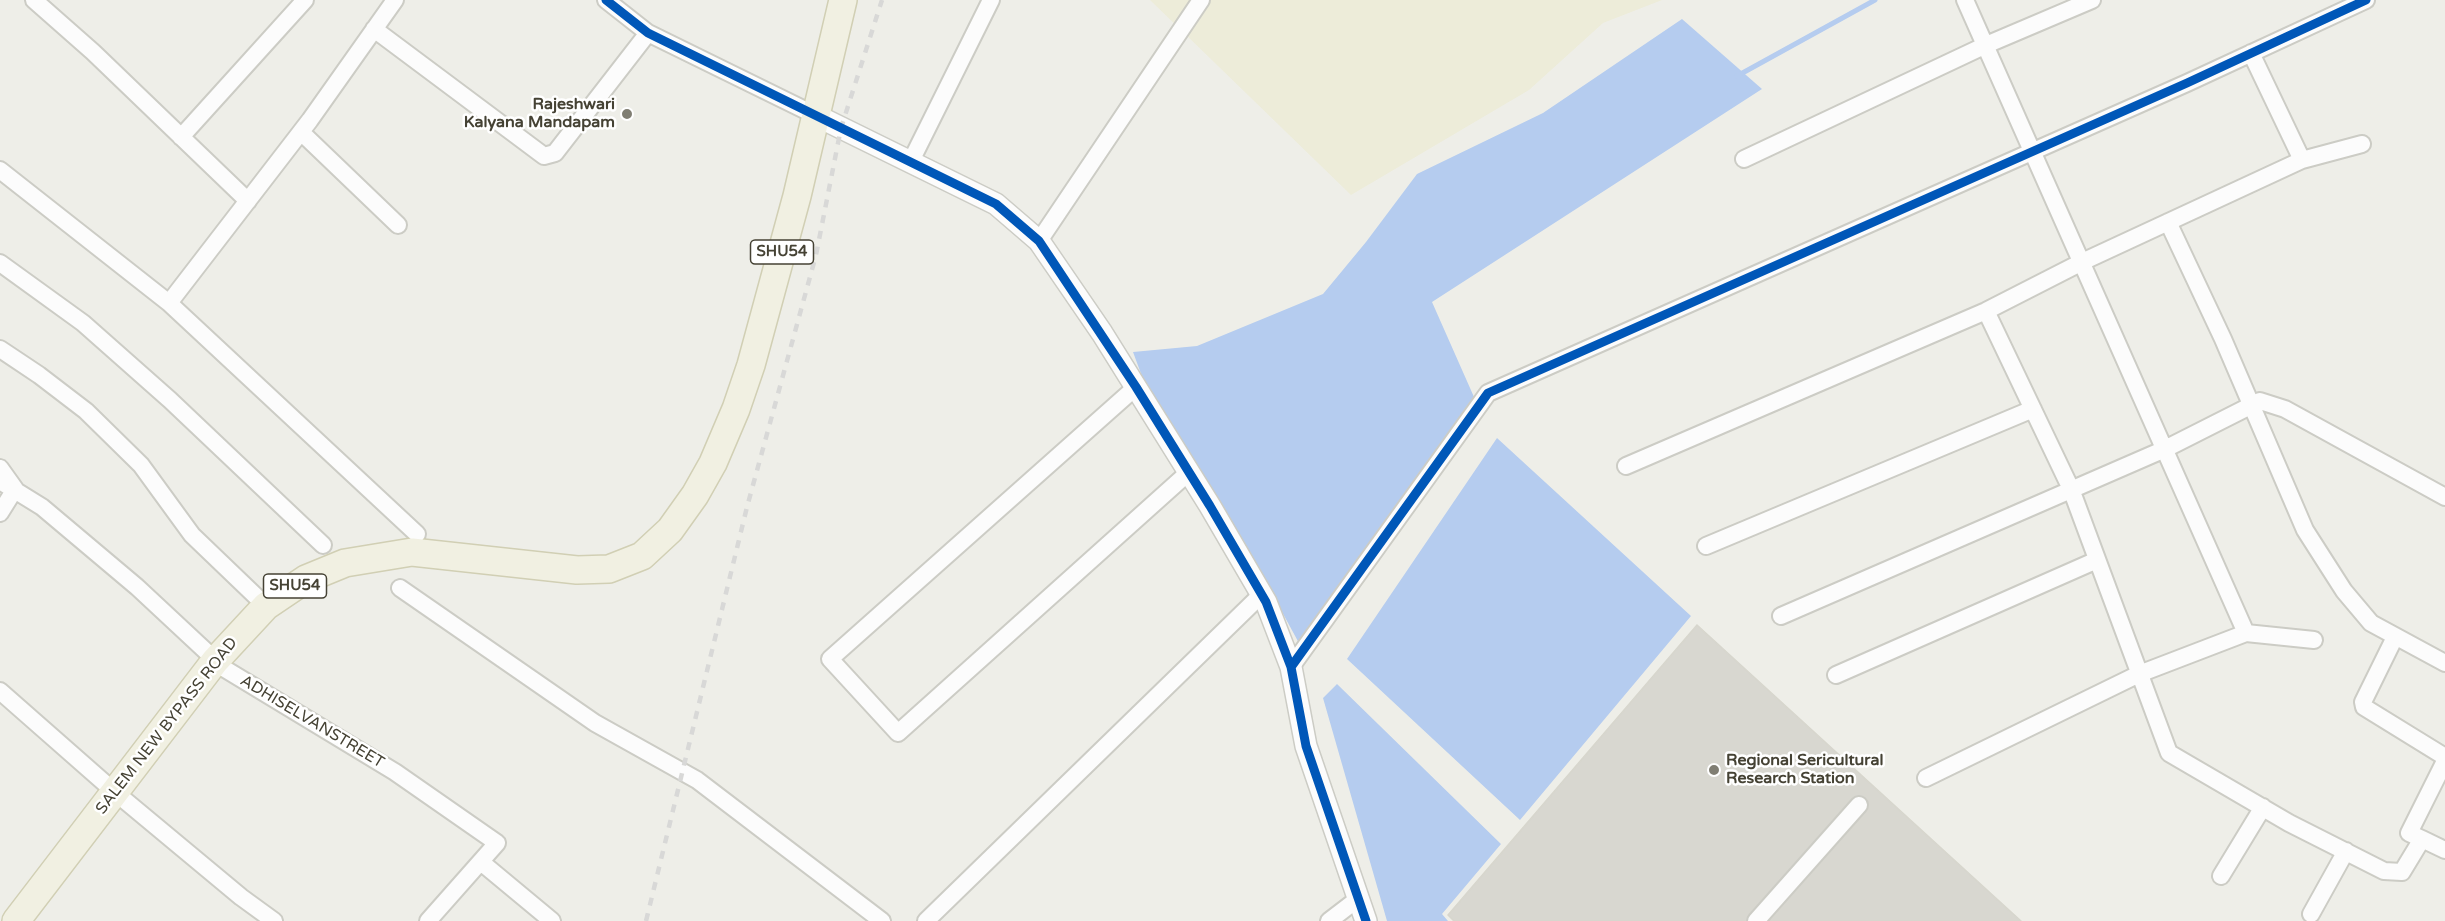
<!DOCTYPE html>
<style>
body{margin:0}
canvas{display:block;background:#eeeee8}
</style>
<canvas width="2445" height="921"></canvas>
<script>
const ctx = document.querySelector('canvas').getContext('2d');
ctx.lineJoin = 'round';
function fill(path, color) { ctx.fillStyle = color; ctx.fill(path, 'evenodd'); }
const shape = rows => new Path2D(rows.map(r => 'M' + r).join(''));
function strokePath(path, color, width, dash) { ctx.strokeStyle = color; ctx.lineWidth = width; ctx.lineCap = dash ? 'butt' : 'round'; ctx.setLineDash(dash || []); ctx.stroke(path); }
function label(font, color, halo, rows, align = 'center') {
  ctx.font = font + ' "Varela Round",sans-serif'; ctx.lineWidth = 5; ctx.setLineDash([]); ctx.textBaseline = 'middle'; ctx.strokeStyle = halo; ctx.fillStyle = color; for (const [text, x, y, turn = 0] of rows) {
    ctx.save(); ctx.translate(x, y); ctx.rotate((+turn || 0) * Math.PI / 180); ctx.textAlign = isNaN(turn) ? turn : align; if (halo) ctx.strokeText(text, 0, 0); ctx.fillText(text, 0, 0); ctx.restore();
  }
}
fill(shape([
 [1150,0,1662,0,1603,23,1529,90,1351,195]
]), '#edecd9');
fill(shape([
 [1682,19,1762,89,1432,302,1474,397,1300,645,1244,542,1147,390,1133,352,1197,346,1323,294,1366,242,1417,174,1543,113],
 [1497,438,1691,616,1520,820,1347,659],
 [1337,684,1501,844,1442,914,1448,921,1387,921,1323,698]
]), '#b5ccef');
strokePath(shape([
 [1737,76,1875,0]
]), '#b5ccef', 5);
const building = shape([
 [1697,625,2021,921,1454,921,1448,915,1697,625]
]);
fill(building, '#d8d7d0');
strokePath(building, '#d7d6cd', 1.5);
const minor = shape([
 [34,0,93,52,248,201],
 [395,0,310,120,169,303,417,534],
 [606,0,648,33,815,115],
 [1965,0,2246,633],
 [374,29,544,156,555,153,648,33],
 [2251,53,2302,160],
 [301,132,398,225],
 [181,137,305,0],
 [1744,159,1986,45,2092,0],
 [910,163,991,0],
 [0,170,169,303],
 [2168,222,2223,339,2305,530,2344,591,2371,623,2445,663],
 [1039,241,1201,0],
 [0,263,83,323,170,400,323,545],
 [1986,311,2071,489,2169,753,2289,823,2384,871,2402,872,2422,839,2445,850],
 [0,349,39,375,86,411,141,465,192,535,266,606],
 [1136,387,830,659,898,733,1189,472],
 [1626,466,1986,311,2082,262,2302,160,2362,144],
 [0,468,15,489,0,513],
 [0,481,42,507,137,587,225,669,395,772,497,843,428,921],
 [1706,546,2033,409],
 [400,588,595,723,697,780,882,921],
 [1781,616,2165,449,2260,401,2285,409,2445,497],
 [2395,637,2363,702,2364,707,2445,757],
 [1291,667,1488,393,2187,83,2366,0],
 [1836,675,2097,560],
 [0,691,116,793,241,897,274,921],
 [1926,778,2139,674,2246,633,2314,640],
 [2422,839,2409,833,2445,761],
 [481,862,552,921],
 [2221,876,2263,807],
 [2311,914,2346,851],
 [926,921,1262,594],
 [1329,921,1359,898],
 [1756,921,1859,805]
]);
const tertiary = shape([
 [815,115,996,204,1039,241,1102,333,1210,506,1266,602,1291,667,1306,746,1366,921]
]);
const primary = shape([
 [16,921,215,661,266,606,306,579,345,563,412,552,577,570,609,569,642,556,670,530,695,495,713,463,736,409,751,365,797,196,843,0]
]);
strokePath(minor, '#ccccc5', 20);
strokePath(tertiary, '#ccccc5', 24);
strokePath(primary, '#d1cfb4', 30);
strokePath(minor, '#fcfcfc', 16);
strokePath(tertiary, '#fcfcfc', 21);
strokePath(primary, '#f1f0e2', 27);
strokePath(shape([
 [646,921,747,507,816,255,841,128,882,0]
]), '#d8d8d7', 4.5, [8, 8]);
strokePath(shape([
 [606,0,648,33,996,204,1039,241,1136,387,1210,506,1266,602,1291,667,1306,746,1366,921],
 [1291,667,1488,393,2187,83,2366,0]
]), '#0057b8', 9);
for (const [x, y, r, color] of [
 [627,114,6,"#807e73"],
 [1714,770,6,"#807e73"]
]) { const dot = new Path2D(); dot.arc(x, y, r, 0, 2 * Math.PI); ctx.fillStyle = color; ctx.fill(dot); strokePath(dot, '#fff', 2); }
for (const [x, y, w] of [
 [782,252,63],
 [295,586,63]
]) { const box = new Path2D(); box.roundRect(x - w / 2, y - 12, w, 24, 4.5); ctx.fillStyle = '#fff'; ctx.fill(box); strokePath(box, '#454234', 1.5); }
label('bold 15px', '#454234', null, [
 ["SHU54",782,252],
 ["SHU54",295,586]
]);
label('bold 16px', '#454234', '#fff', [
 ["Rajeshwari",615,105],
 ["Kalyana Mandapam",615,123],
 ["Regional Sericultural",1726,761,"left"],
 ["Research Station",1726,779,"left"]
], 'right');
label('16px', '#454234', '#fff', [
 ["ADHISELVANSTREET",312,722,31],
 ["SALEM NEW BYPASS ROAD",167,726,-52]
]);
</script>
